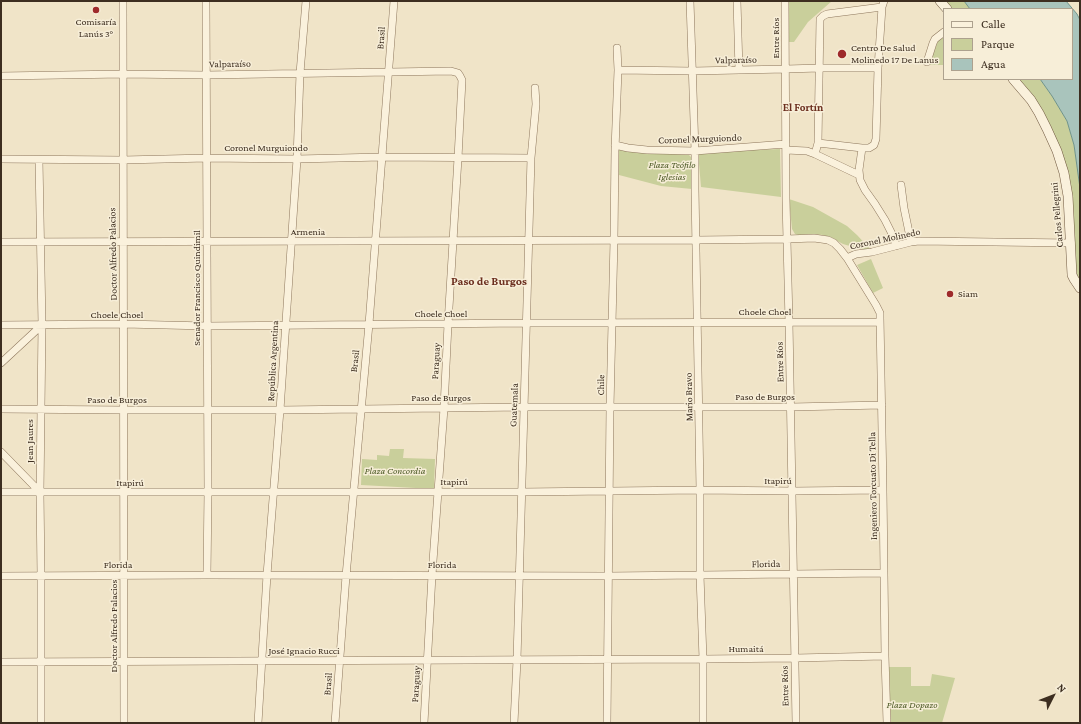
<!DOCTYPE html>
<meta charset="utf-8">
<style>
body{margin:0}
#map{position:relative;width:1081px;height:724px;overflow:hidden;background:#f0e4c8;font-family:"Crimson Pro",serif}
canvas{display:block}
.frame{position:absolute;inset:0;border:2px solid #3d2e20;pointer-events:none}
.legend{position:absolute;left:943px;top:8px;width:130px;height:72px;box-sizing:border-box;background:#f7eed8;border:1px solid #ada18e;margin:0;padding:5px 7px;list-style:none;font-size:12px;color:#3d2e20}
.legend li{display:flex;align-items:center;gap:8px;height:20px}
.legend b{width:20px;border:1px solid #ada18e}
.north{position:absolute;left:1033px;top:676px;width:40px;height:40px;-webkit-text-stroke:3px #f7eed8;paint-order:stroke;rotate:48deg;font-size:11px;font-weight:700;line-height:16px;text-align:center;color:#3d2e20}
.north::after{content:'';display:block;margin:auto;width:14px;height:18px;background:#3d2e20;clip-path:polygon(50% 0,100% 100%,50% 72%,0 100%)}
</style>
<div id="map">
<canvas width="1081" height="724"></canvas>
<div class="frame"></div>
<ul class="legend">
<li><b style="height:5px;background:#faf1dc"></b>Calle</li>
<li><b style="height:11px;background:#c9cf9b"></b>Parque</li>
<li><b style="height:11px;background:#a9c4bc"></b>Agua</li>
</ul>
<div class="north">N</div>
</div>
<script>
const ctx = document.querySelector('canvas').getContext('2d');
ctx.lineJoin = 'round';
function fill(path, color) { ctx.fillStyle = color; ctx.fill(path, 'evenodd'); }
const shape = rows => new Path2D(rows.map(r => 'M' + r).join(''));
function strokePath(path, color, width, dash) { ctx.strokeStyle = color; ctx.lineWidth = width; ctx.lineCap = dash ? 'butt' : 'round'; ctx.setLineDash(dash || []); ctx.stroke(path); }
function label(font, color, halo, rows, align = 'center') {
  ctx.font = font + ' "Crimson Pro",serif'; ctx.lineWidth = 3; ctx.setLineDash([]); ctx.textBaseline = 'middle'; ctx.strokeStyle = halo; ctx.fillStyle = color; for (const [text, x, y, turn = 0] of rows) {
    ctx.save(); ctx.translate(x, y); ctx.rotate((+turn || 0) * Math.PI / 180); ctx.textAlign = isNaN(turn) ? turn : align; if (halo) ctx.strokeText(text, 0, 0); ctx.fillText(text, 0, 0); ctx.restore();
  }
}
fill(shape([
 [788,1,832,1,808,22,794,42,789,42],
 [947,1,964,1,970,9,952,9,947,4],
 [944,37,944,65,929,65,938,41],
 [1017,79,1040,79,1052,96,1067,121,1074,145,1080,188,1080,285,1075,278,1066,173],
 [780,149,781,197,701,187,698,152],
 [619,150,689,155,691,157,692,189,661,186,619,175],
 [789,199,813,207,847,226,857,235,870,249,862,249,853,247,843,244,832,238,823,235,813,234,798,235,795,234,792,229],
 [871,259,883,288,873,293,857,265],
 [390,449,404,449,403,458,435,459,434,489,361,485,362,459,377,460,377,455,389,456],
 [889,667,911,667,911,686,930,686,932,674,955,678,942,723,891,723]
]), '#c9cf9b');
const water = shape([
 [964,1,1066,1,1077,14,1080,20,1080,188,1074,145,1067,121,1052,96,1040,79,1072,79,1072,9,970,9,964,1]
]);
fill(water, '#a9c4bc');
strokePath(water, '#6f938a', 1);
const street = shape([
 [123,1,124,723],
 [206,1,208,492,207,575],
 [690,1,695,151,695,189,700,490,700,575,703,659,703,723],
 [737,1,739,70],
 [785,1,786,199,789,322,796,723],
 [927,62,933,43,935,39,944,32],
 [618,70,693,71,786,69,820,68,878,68],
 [1,76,123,74,206,75,451,71,458,73,460,76,462,80,458,158,448,324,444,408,432,575,424,723],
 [818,143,820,19,823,16,827,14,882,7],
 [615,145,628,148,647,150,695,151,786,144],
 [862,148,859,170,860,180,865,190,875,204,885,220,893,236,896,246],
 [786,150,807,151,815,154,818,143,862,148,869,148,874,145,876,139,878,68,882,7,884,1],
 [815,154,859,175],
 [1,159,123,160,207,158,297,159,382,157,531,158],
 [39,160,42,325,40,492,41,576,41,723],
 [901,185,904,208,911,242],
 [1,242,696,240,787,239,814,238,828,240,834,243,840,249,847,258,876,305,880,313,880,317,883,490,885,656,887,723],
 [847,258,856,254,872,252,911,242,919,241,1071,243],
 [1,325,124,324,207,326,526,323,880,322],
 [1,363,42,325],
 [1,409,124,410,280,410,524,407,791,407,882,405],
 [1,452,40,492],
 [1,492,521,492,700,490,792,491,883,490],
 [1,576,207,575,608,576,884,573],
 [1,662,703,659,795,658,885,656],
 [258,723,267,575,280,410,297,159,300,73,306,1],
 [335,723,346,576,369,324,394,1],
 [514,723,517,660,531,158,536,104,535,88],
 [607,723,610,407,614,240,615,150,618,70,617,48]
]);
const secondary = shape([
 [940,1,947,9],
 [1013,79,1031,100,1039,113,1047,129,1057,151,1064,173,1068,196,1072,275,1074,279,1080,288]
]);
strokePath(street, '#8d765c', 8);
strokePath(secondary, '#6f573f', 10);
strokePath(street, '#faf1dc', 7);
strokePath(secondary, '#faf1dc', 9);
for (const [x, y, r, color] of [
 [96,10,4,"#9e2a2b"],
 [842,54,5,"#9e2a2b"],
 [950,294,4,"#9e2a2b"]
]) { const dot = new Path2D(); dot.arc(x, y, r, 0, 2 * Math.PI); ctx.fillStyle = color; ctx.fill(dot); strokePath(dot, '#f7eed8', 1.5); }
label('10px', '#3d2e20', '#f7eed8', [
 ["Comisaría",96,22,"center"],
 ["Lanús 3°",96,34,"center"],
 ["Centro De Salud",851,48],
 ["Molinedo 17 De Lanus",851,60],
 ["Siam",958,294]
], 'left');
label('10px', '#3d2e20', '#f7eed8', [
 ["Brasil",381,38,-86],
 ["Entre Ríos",776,38,-90],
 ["Valparaíso",736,60,-1],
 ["Valparaíso",230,64,-1],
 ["Coronel Murguiondo",700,139,-2],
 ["Coronel Murguiondo",266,148],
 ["Carlos Pellegrini",1057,215,-95],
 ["Armenia",308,232],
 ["Coronel Molinedo",885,239,-12],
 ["Doctor Alfredo Palacios",113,254,-91],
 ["Senador Francisco Quindimil",197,288,-90],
 ["Choele Choel",765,312],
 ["Choele Choel",441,314],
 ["Choele Choel",117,315],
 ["República Argentina",273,361,-87],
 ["Brasil",355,361,-84],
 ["Paraguay",436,361,-87],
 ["Entre Ríos",780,362,-91],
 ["Chile",601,385,-89],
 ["Mario Bravo",689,397,-91],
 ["Paso de Burgos",765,397],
 ["Paso de Burgos",441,398],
 ["Paso de Burgos",117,400],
 ["Guatemala",514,405,-88],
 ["Jean Jaures",30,441,-90],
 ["Itapirú",778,481],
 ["Itapirú",454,482],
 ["Itapirú",130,483],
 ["Ingeniero Torcuato Di Tella",873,486,-91],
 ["Florida",766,564,-1],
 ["Florida",118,565],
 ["Florida",442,565],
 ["Doctor Alfredo Palacios",114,626,-90],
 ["Humaitá",746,649],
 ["José Ignacio Rucci",304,651],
 ["Brasil",328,684,-86],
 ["Paraguay",416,684,-87],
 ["Entre Ríos",785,686,-91]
]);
label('italic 10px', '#4d5a26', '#f7eed8', [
 ["Plaza Teófilo",672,165],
 ["Iglesias",672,177],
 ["Plaza Concordia",395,471],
 ["Plaza Dopazo",912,705]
]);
label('bold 11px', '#6b2e1e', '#f7eed8', [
 ["El Fortín",803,108]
]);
label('bold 12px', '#6b2e1e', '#f7eed8', [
 ["Paso de Burgos",489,281]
]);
</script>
